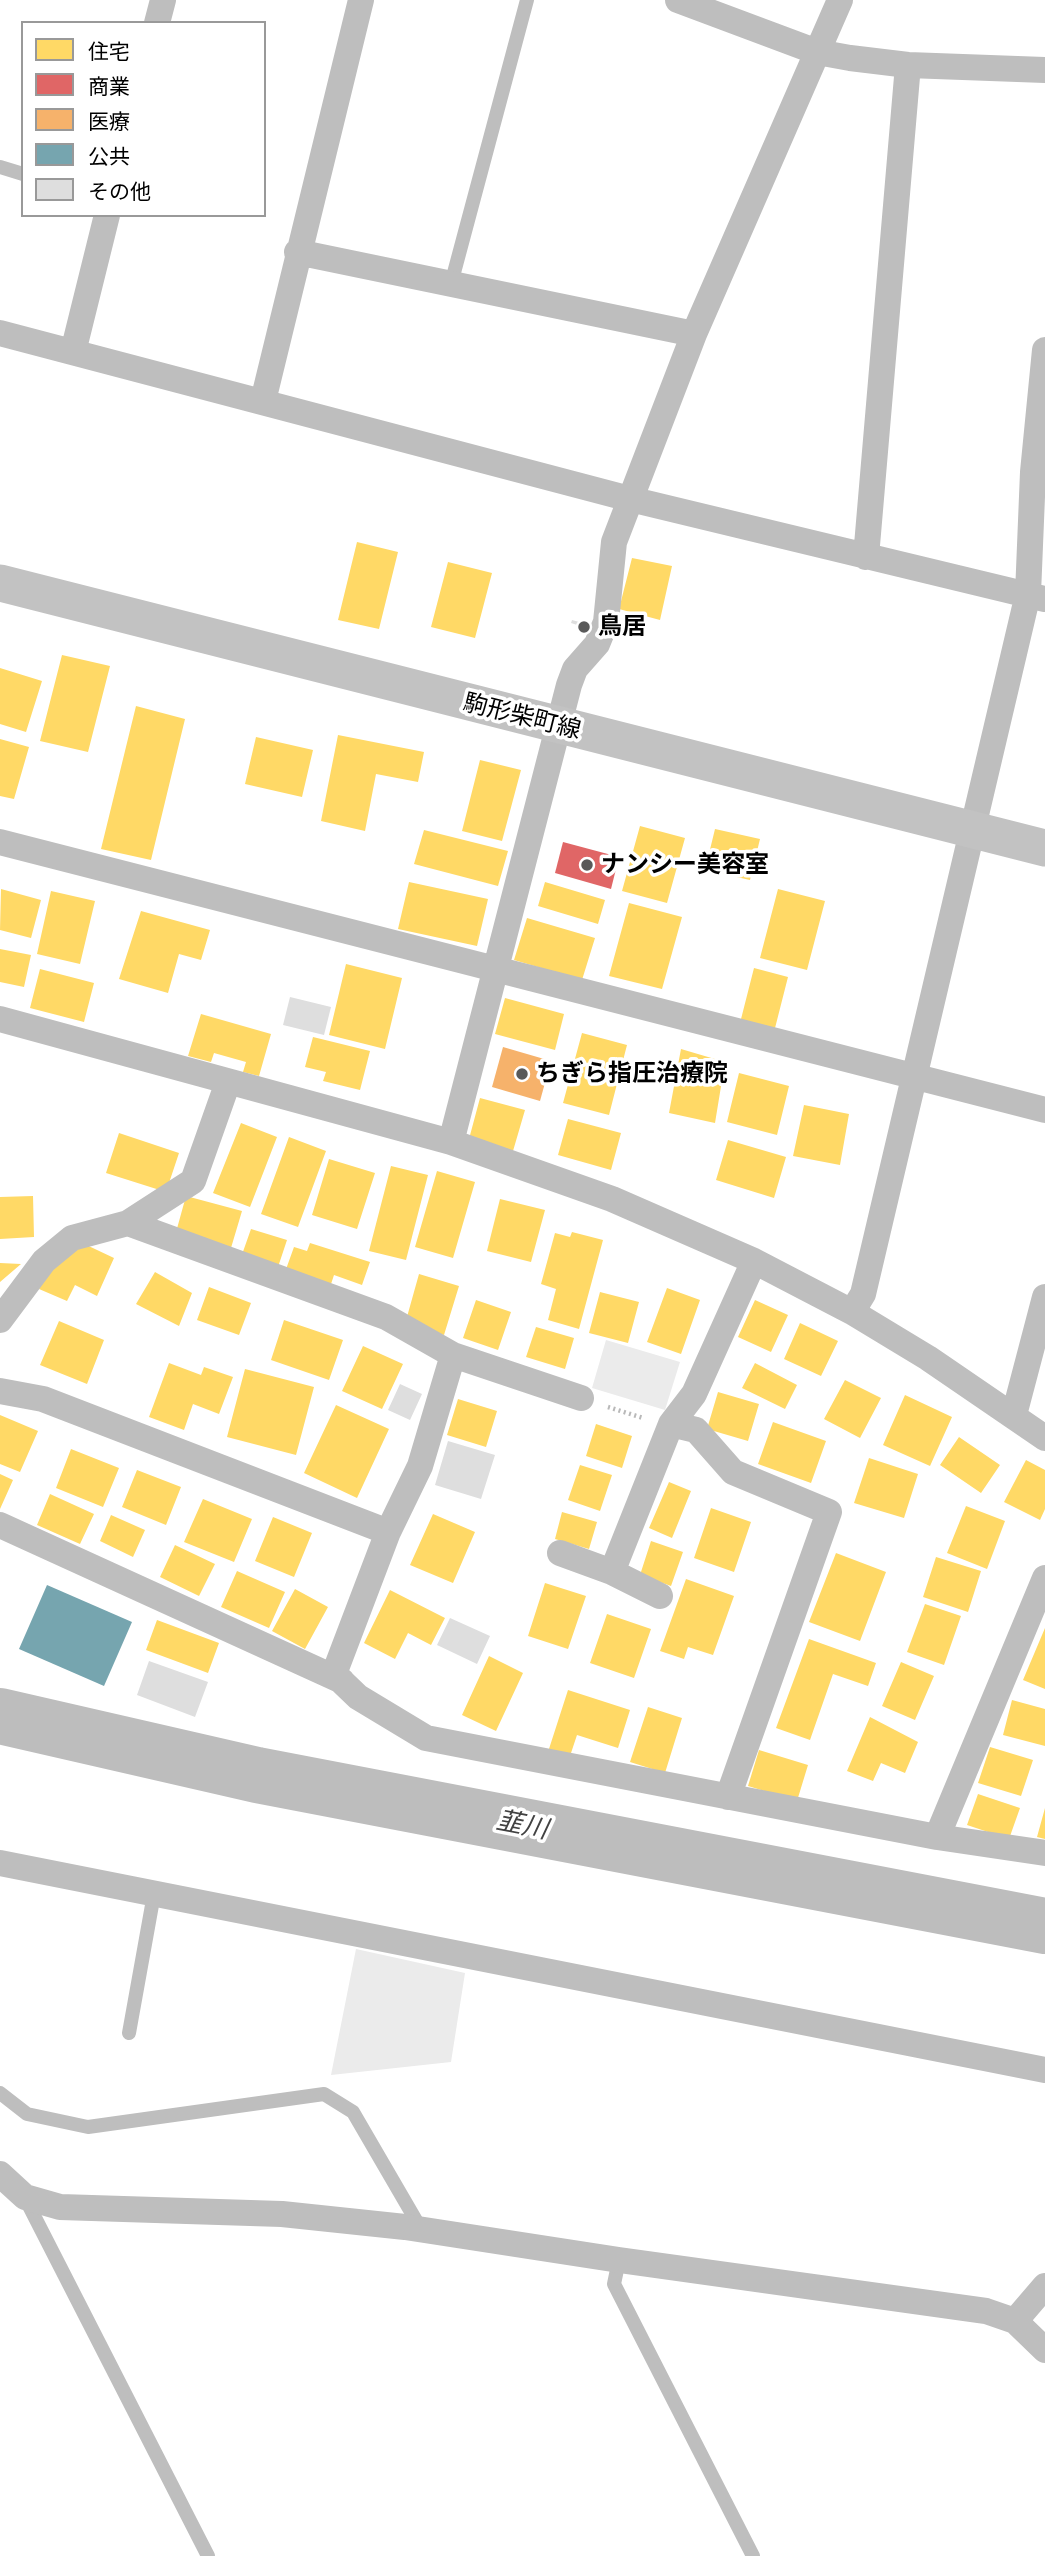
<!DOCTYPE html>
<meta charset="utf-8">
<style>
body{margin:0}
#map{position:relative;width:1045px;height:2556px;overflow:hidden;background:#fff;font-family:"PT Sans","Noto Sans JP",sans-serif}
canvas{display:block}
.legend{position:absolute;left:21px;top:21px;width:245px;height:196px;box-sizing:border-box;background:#fff;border:2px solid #999;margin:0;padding:9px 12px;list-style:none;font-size:21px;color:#000}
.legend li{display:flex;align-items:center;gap:14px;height:35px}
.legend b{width:35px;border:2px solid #999}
</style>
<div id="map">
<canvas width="1045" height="2556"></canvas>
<ul class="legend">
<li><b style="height:19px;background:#ffd966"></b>住宅</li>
<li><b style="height:19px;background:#e06666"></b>商業</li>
<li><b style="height:19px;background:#f6b26b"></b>医療</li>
<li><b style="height:19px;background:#76a5af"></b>公共</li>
<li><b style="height:19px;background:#dedede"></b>その他</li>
</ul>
</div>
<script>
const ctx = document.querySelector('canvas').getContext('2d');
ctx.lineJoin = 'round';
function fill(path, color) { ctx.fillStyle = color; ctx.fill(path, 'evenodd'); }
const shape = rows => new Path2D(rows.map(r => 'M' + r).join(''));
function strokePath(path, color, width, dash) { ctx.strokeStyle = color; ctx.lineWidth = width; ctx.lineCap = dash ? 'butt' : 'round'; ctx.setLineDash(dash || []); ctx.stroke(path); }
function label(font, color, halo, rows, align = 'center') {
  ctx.font = font + ' "PT Sans","Noto Sans JP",sans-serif'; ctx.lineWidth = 7; ctx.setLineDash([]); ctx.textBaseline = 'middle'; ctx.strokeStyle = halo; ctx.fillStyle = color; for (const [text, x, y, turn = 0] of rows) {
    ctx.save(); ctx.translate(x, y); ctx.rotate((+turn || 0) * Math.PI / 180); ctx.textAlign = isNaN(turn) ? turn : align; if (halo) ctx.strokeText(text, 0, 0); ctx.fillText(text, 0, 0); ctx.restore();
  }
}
fill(shape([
 [606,1340,680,1362,665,1410,592,1388],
 [356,1949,465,1973,451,2062,331,2075]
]), '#ebebeb');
fill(shape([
 [357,542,398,552,379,629,338,620],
 [632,558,672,566,660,620,619,609],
 [448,562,492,573,475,638,431,627],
 [62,655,110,666,88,752,40,741],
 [0,668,42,681,26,732,0,724],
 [136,706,185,719,151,860,101,849],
 [338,735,424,752,418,782,376,774,365,831,321,821],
 [256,737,313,750,302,797,245,784],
 [0,739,29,747,14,799,0,796],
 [480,760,521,770,502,841,462,831],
 [640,826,685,838,667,903,622,891],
 [715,829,760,839,750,880,705,870],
 [424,830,508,851,498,886,414,864],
 [409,882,488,899,477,946,398,929],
 [545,882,605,900,598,924,538,906],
 [1,889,41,900,31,938,0,930],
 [778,889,825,901,807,970,760,958],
 [51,891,95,901,80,964,37,954],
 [629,903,682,917,662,989,609,976],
 [141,911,210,930,201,960,179,954,168,993,119,979],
 [527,918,595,938,582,980,514,960],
 [0,949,31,955,24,987,0,982],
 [346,964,402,978,385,1049,329,1035],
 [754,968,788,977,774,1032,740,1023],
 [40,969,94,983,84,1022,30,1008],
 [505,998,564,1014,555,1050,495,1034],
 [201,1014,271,1034,259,1076,243,1072,246,1062,214,1053,211,1062,188,1056],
 [582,1033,627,1045,609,1115,563,1103],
 [313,1037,370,1051,360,1090,323,1081,326,1072,305,1067],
 [681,1049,725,1062,715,1123,669,1113],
 [739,1073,789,1086,777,1135,727,1122],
 [480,1098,525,1110,513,1151,469,1139],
 [804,1105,849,1114,840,1165,793,1156],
 [568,1119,621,1133,611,1170,558,1155],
 [241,1123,277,1137,250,1207,213,1193],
 [119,1133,179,1153,166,1192,106,1173],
 [289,1137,326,1151,298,1227,261,1214],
 [728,1140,786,1157,774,1198,716,1180],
 [329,1159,375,1173,357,1229,312,1215],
 [391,1166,428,1175,406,1260,369,1251],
 [437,1171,475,1182,453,1258,415,1247],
 [33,1196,34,1237,0,1239,0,1197],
 [186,1196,242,1211,228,1258,173,1243],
 [500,1199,545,1210,531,1262,487,1251],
 [251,1229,287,1240,275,1276,239,1263],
 [572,1232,603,1240,579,1329,548,1320,556,1289,541,1284,555,1233,570,1237],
 [78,1241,114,1258,97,1296,75,1285,67,1301,39,1289,50,1266],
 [310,1243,370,1262,362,1285,334,1275,330,1287,285,1272,294,1247,307,1251],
 [0,1263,21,1264,0,1282],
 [155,1272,192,1293,179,1326,136,1304],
 [419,1274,459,1286,444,1335,405,1324],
 [209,1287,251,1303,239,1335,197,1320],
 [667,1288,700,1300,681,1354,647,1342],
 [600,1292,639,1302,628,1343,589,1333],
 [476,1300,511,1312,498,1350,463,1338],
 [755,1300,788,1315,771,1352,738,1337],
 [284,1320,343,1340,329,1380,271,1360],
 [59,1321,104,1340,87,1384,40,1365],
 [800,1323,838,1341,821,1376,784,1359],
 [536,1327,574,1338,565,1369,526,1357],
 [363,1346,403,1364,382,1409,342,1391],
 [169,1363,201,1375,204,1367,233,1377,219,1414,193,1404,184,1430,149,1417],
 [755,1363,797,1385,785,1409,742,1388],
 [245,1369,314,1387,296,1455,227,1437],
 [845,1380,881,1398,860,1438,824,1419],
 [718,1392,759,1404,748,1441,707,1429],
 [905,1395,952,1417,930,1466,883,1445],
 [458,1399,497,1411,486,1447,447,1435],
 [336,1405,389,1429,357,1498,304,1473],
 [0,1415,38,1431,20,1472,0,1464],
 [773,1422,826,1441,811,1483,758,1464],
 [596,1424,632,1436,622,1468,586,1456],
 [959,1437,1000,1465,981,1493,940,1465],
 [71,1449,119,1468,103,1507,56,1488],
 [869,1458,918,1474,904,1518,854,1503],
 [1026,1460,1045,1470,1045,1509,1040,1520,1004,1502],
 [580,1465,612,1475,600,1511,568,1500],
 [137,1470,181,1487,166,1525,122,1507],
 [0,1474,13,1480,0,1509],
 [669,1482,691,1491,672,1538,649,1528],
 [50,1494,94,1514,80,1544,37,1525],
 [203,1499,252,1519,234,1562,184,1542],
 [966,1506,1005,1521,987,1569,947,1553],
 [711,1508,751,1522,734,1572,694,1558],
 [562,1512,597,1522,589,1549,555,1539],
 [433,1514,475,1532,453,1583,410,1565],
 [111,1515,145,1530,133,1557,100,1541],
 [273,1517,312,1533,294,1577,255,1561],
 [651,1541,683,1552,671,1586,640,1575],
 [175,1545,215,1564,199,1596,160,1577],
 [836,1553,886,1572,860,1641,809,1622],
 [936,1557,981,1571,968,1612,923,1597],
 [237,1571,285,1592,269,1628,221,1607],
 [686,1579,734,1596,713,1655,688,1647,684,1659,660,1651],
 [545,1583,586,1596,568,1649,528,1636],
 [295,1589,328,1607,305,1649,272,1631],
 [390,1590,445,1618,431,1645,408,1633,395,1659,364,1643],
 [925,1604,961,1616,944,1665,907,1652],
 [607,1614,651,1629,634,1678,590,1663],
 [157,1620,219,1643,208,1673,146,1650],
 [1045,1628,1045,1689,1023,1680],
 [809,1639,876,1663,868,1686,833,1674,810,1740,776,1728],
 [489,1656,523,1673,496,1731,462,1715],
 [901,1662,934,1676,915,1720,882,1706],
 [568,1690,630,1710,618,1748,577,1735,569,1759,548,1752],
 [1012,1700,1045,1709,1045,1746,1003,1735],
 [648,1707,682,1718,665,1773,630,1762],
 [870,1717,918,1742,905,1773,881,1763,873,1781,847,1771],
 [990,1747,1033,1760,1021,1796,978,1783],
 [759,1750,808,1765,797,1801,748,1786],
 [978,1794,1020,1808,1009,1839,967,1825],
 [1045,1808,1045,1839,1037,1837]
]), '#ffd966');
fill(shape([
 [563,842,619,857,611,889,555,873]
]), '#e06666');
fill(shape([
 [503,1047,551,1061,540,1101,492,1087]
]), '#f6b26b');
fill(shape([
 [47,1585,132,1622,104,1686,19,1649]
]), '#76a5af');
strokePath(shape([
 [0,1716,257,1775,1045,1926]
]), '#bdbdbd', 56);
fill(shape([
 [572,620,597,627,596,631,571,623],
 [290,997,331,1007,324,1035,283,1025],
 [400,1384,422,1394,410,1420,388,1410],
 [448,1441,495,1455,481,1499,435,1485],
 [450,1618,490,1636,477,1664,437,1645],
 [149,1661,208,1682,195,1717,137,1695]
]), '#dedede');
strokePath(shape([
 [608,1407,643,1418]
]), '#b9b9b9', 4.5, [2, 3.5]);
strokePath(shape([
 [0,167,23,174],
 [451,284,527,0],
 [129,2033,154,1894],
 [0,2093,27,2114,88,2127,324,2094,353,2112,421,2229],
 [25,2198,208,2556],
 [619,2260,614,2284,753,2556]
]), '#bebebe', 14);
strokePath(shape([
 [678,0,817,52,850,58,908,65,1045,70],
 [157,23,163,0],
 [297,252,694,334],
 [0,333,630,499,1045,599],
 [73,352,107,215],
 [263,401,361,0],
 [866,557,908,65],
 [0,842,1045,1110],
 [0,1019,451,1142,612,1199,754,1261,852,1312,928,1358,1045,1438],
 [228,1082,193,1181,128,1223,386,1317,453,1355,581,1398],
 [451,1142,569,685,575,669,597,644,606,622,614,542,694,334,840,0],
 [852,1312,863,1294,1028,594,1033,472,1045,350],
 [0,1320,44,1261,72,1238,128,1223],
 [453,1355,420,1466,388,1532,334,1674,358,1697,426,1738,937,1837,1045,1853],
 [0,1391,43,1399,388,1532],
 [1014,1415,1045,1297],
 [671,1424,696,1430,733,1472,829,1512,728,1797],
 [0,1525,342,1681],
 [560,1553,612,1572,660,1596],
 [612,1572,671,1424,694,1394,754,1261],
 [937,1837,1045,1578],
 [0,1863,1045,2070],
 [0,2174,25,2197,60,2207,282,2214,405,2227,619,2260,986,2311,1015,2321,1045,2350],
 [1015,2321,1045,2286]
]), '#bebebe', 26);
strokePath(shape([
 [0,583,1045,848]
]), '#c2c2c2', 37);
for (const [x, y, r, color] of [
 [584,627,7,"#595959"],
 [587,865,7,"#595959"],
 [522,1074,7,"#595959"]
]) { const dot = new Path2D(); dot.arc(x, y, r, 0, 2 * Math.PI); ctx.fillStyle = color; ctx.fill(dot); strokePath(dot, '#fff', 2.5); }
label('bold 24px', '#000', '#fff', [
 ["鳥居",598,627],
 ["ナンシー美容室",601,865],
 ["ちぎら指圧治療院",536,1074]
], 'left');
label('24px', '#000', '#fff', [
 ["駒形柴町線",522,717,14]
]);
label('italic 26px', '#424242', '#fff', [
 ["韮川",522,1826,11]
]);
</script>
